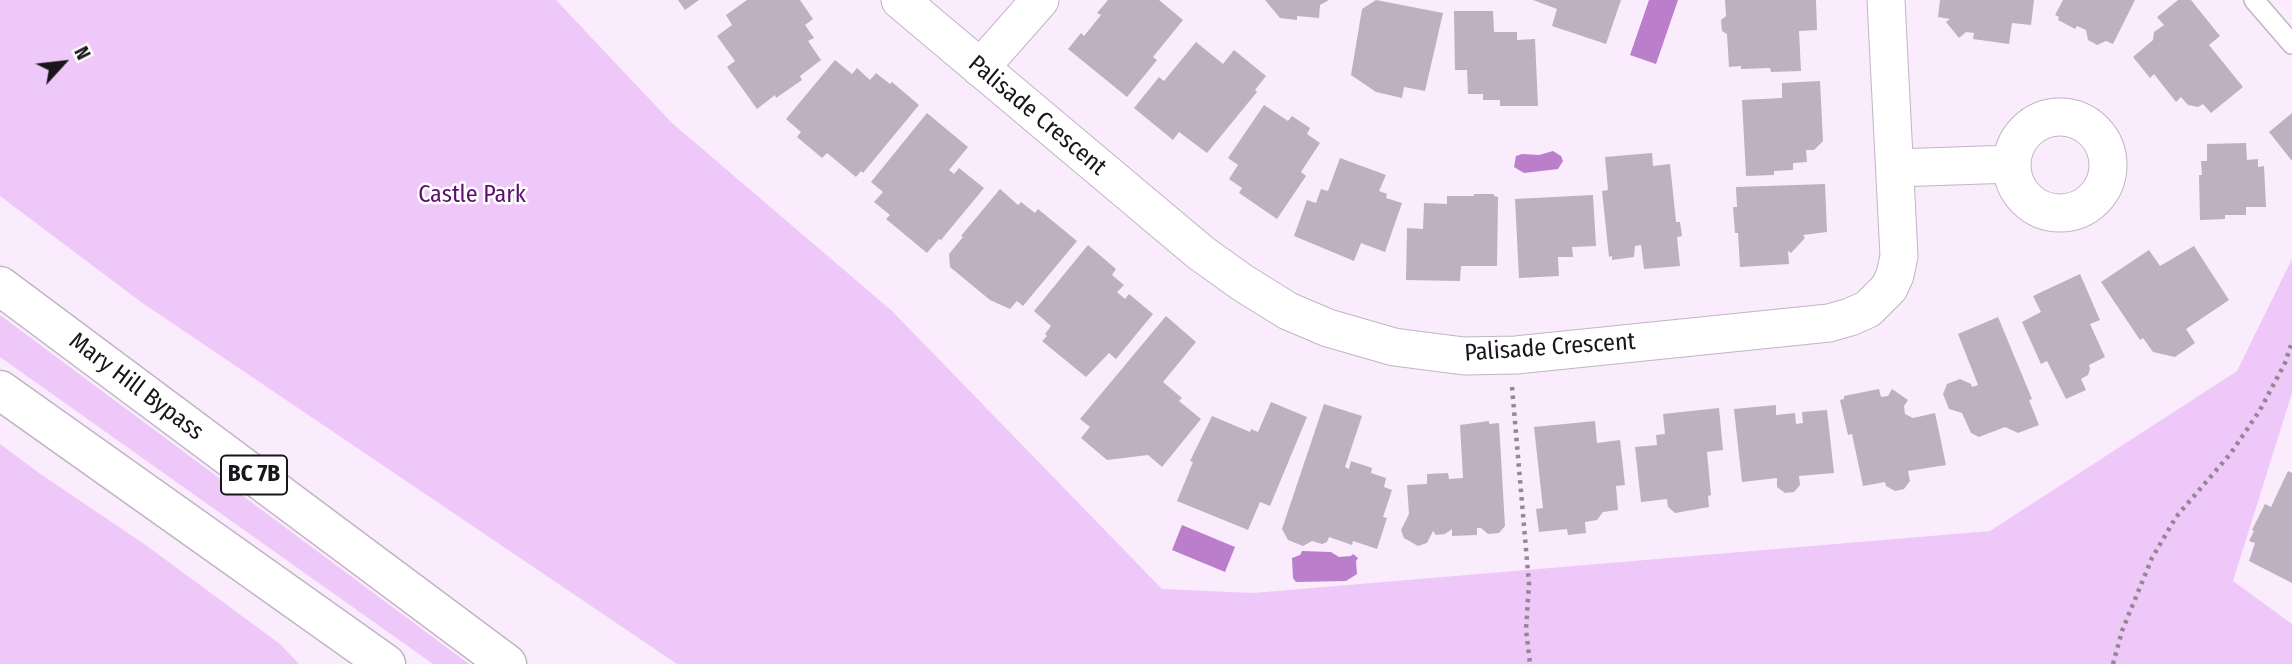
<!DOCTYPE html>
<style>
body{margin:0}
#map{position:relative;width:2292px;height:664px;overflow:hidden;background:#faecfd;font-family:"Fira Sans Condensed",sans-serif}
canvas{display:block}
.north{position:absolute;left:28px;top:28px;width:70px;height:70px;-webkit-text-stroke:5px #fff;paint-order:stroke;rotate:63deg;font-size:19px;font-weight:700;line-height:28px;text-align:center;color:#19151b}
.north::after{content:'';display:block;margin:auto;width:24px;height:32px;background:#19151b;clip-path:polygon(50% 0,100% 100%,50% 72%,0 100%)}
</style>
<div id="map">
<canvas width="2292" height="664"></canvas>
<div class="north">N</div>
</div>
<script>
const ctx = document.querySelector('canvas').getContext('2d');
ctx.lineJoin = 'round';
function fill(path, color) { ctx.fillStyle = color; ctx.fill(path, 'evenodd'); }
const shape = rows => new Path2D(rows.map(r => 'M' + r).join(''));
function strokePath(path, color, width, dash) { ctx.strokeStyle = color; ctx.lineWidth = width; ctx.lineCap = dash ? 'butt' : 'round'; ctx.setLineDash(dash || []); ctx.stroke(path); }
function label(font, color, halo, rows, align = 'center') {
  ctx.font = font + ' "Fira Sans Condensed",sans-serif'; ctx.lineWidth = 5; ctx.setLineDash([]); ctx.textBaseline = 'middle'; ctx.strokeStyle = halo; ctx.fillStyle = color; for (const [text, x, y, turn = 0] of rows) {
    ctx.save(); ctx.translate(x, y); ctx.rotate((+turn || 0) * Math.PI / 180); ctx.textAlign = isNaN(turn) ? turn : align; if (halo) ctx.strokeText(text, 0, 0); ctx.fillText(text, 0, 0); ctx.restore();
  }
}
fill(shape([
 [0,0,556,0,672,123,892,311,1162,589,1253,593,1990,531,2237,371,2292,259,2292,393,2233,581,2292,624,2292,664,677,664,141,302,0,196],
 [0,315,317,551,469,664,433,664,0,357],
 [0,444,39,473,147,546,280,644,299,664,0,664]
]), '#eec8f8');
fill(shape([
 [1649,0,1678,0,1656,64,1630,55],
 [1553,151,1561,156,1563,161,1558,169,1524,173,1514,167,1516,156,1522,154,1539,155],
 [1182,525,1235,547,1225,572,1172,550],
 [1302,551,1331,552,1339,557,1351,556,1353,554,1358,558,1356,561,1357,574,1346,581,1296,582,1293,578,1292,558,1300,555]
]), '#ba7ecb');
fill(shape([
 [678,0,699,0,685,10],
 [747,0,800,0,813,19,805,25,814,38,808,41,821,60,800,76,802,80,776,98,775,95,757,109,727,67,735,61,717,36,732,25,726,15],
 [1108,0,1159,0,1183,20,1153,57,1157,60,1127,97,1068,49,1081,33,1084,36,1101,15,1097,13],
 [1265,0,1329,0,1320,5,1319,18,1297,16,1297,20,1280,18],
 [1376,0,1443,13,1425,91,1404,87,1402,98,1376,92,1351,75,1362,9],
 [1533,0,1621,0,1606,44,1552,26,1557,9],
 [1725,0,1816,0,1817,30,1799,31,1801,71,1771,72,1770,68,1741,69,1741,66,1729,67,1727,34,1722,31,1721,20,1726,16],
 [1940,0,2034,0,2031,25,2012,23,2009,44,1973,39,1974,33,1966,32,1959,38,1946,22,1950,19,1938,17],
 [2063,0,2135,0,2113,44,2106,41,2097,45,2088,40,2086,30,2077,26,2075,29,2058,20,2059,17,2055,15],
 [2178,0,2191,0,2220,36,2209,45,2243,87,2211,113,2203,104,2198,107,2188,105,2181,97,2176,102,2154,74,2150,78,2133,57,2153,40,2154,32,2164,25,2157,17],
 [1454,11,1493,11,1494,32,1517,32,1517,40,1535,39,1538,106,1500,106,1500,100,1483,100,1483,94,1468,94,1467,70,1455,70],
 [1196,42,1223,64,1234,50,1266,76,1255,90,1257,92,1207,153,1179,132,1173,140,1134,108,1159,77,1164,81],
 [835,60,852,74,857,68,870,80,876,73,890,84,892,82,919,105,863,173,861,171,856,177,827,153,822,158,797,137,801,132,786,119],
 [1820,81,1823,141,1814,150,1806,150,1807,162,1793,163,1793,170,1774,171,1774,175,1746,176,1742,100,1782,98,1782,83],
 [1264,105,1288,121,1292,116,1310,128,1307,134,1320,143,1301,172,1306,176,1277,219,1239,193,1242,188,1229,179,1238,165,1228,158],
 [927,113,968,147,949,170,954,174,959,168,984,188,941,240,939,239,927,253,886,219,890,215,874,202,883,192,871,182],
 [2292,113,2292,161,2269,132],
 [2246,143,2247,160,2258,159,2258,167,2264,166,2266,207,2246,207,2246,215,2225,215,2225,219,2200,220,2199,175,2202,175,2201,161,2207,161,2207,144],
 [1652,153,1653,166,1670,164,1676,222,1680,222,1682,236,1677,237,1680,266,1644,269,1641,245,1635,246,1634,257,1612,260,1612,256,1609,257,1602,191,1608,190,1605,157],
 [1340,158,1386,175,1379,191,1387,194,1386,198,1402,203,1385,252,1361,243,1354,261,1294,236,1307,200,1316,203,1321,189,1328,191],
 [1825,184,1827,232,1803,235,1805,238,1791,253,1788,251,1789,264,1740,267,1738,233,1735,233,1733,207,1737,207,1736,187],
 [1000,189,1018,205,1021,202,1035,213,1038,209,1077,241,1023,306,1017,301,1010,309,990,300,950,267,949,254,963,237,961,236],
 [1474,194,1494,194,1494,196,1498,197,1497,266,1461,266,1460,281,1406,280,1407,228,1423,229,1424,203,1447,204,1447,196,1474,196],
 [1593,195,1596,246,1572,247,1573,257,1558,257,1559,276,1519,278,1515,199],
 [1088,245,1116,269,1112,275,1124,285,1117,292,1125,299,1129,294,1153,314,1116,359,1109,353,1086,377,1042,341,1047,336,1045,334,1051,326,1034,311],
 [2194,246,2229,300,2186,329,2195,343,2175,357,2153,352,2143,338,2140,340,2101,282,2149,250,2160,266],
 [2080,274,2100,320,2090,324,2105,357,2089,365,2090,369,2088,375,2081,379,2086,390,2066,399,2047,361,2041,364,2022,322,2041,312,2033,296],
 [1166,316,1196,342,1163,382,1182,398,1179,401,1201,419,1162,467,1148,455,1107,460,1081,438,1090,427,1080,419],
 [1998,317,2032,399,2029,400,2039,425,2018,433,2005,427,1979,437,1971,433,1962,413,1949,409,1943,394,1947,384,1960,379,1971,384,1972,387,1978,385,1958,334],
 [1879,389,1881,397,1888,396,1892,389,1908,400,1904,406,1905,414,1913,418,1935,413,1946,465,1908,471,1910,481,1904,489,1895,491,1886,486,1885,482,1863,486,1852,434,1848,435,1840,400,1844,399,1844,396],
 [1271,402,1307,417,1270,506,1260,502,1248,530,1177,501,1193,462,1190,461,1212,416,1250,432,1251,429,1258,432],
 [1324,404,1362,416,1345,467,1349,469,1351,461,1372,468,1371,473,1386,478,1384,487,1392,490,1383,517,1387,518,1377,549,1353,541,1352,545,1329,537,1327,542,1322,544,1312,541,1303,546,1288,540,1282,529],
 [1776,405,1776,415,1795,413,1796,424,1803,423,1802,412,1827,410,1834,473,1799,476,1800,485,1794,492,1785,493,1777,487,1777,478,1742,482,1734,409],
 [1719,408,1723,450,1707,452,1711,495,1708,496,1709,507,1675,513,1668,507,1667,499,1641,502,1635,447,1657,445,1656,435,1665,434,1663,414],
 [1489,421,1489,424,1499,423,1505,526,1499,533,1488,534,1481,528,1477,528,1477,535,1452,536,1452,529,1445,534,1436,535,1433,531,1427,543,1418,546,1404,538,1401,530,1409,514,1407,485,1427,484,1427,474,1448,473,1449,479,1463,478,1460,425],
 [1595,421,1597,443,1620,440,1625,485,1616,486,1618,510,1603,512,1597,520,1585,522,1586,533,1568,535,1567,529,1539,532,1536,509,1543,508,1534,427],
 [2288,471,2292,473,2292,583,2249,561,2255,543,2249,541,2254,531,2252,530,2265,504,2271,507]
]), '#bdb0c1');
const lane = shape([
 [2254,0,2292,44]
]);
const street = shape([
 [900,0,1201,253,1243,283,1288,311,1328,328,1394,347,1464,356,1516,355,1829,323,1850,317,1868,309,1889,288,1895,275,1899,256,1886,0],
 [980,68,1040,0],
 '2012 165a48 48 0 1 1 96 0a48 48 0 1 1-96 0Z',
 [1895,168,2012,164]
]);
const highway = shape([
 [0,286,507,664],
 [0,390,386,664]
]);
strokePath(lane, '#c1b4c5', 22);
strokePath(street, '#c1b4c5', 39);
strokePath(highway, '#c1b4c5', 41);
strokePath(shape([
 [1512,387,1529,584,1526,629,1530,664],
 [2113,664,2122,631,2152,558,2176,517,2231,453,2260,410,2285,363,2292,342]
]), '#918894', 4.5, [3.5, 5]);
strokePath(lane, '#fff', 19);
strokePath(street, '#fff', 37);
strokePath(highway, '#fff', 38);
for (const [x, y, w] of [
 [254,475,66]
]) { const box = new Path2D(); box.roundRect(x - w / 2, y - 19.5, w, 39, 5); ctx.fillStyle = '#fff'; ctx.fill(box); strokePath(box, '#19151b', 2); }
label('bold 23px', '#19151b', null, [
 ["BC 7B",254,475]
]);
label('24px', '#19151b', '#fff', [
 ["Palisade Crescent",1037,116,40],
 ["Palisade Crescent",1550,348,-4],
 ["Mary Hill Bypass",136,387,37]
]);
label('24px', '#5d0e6f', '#fff', [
 ["Castle Park",472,195]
]);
</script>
